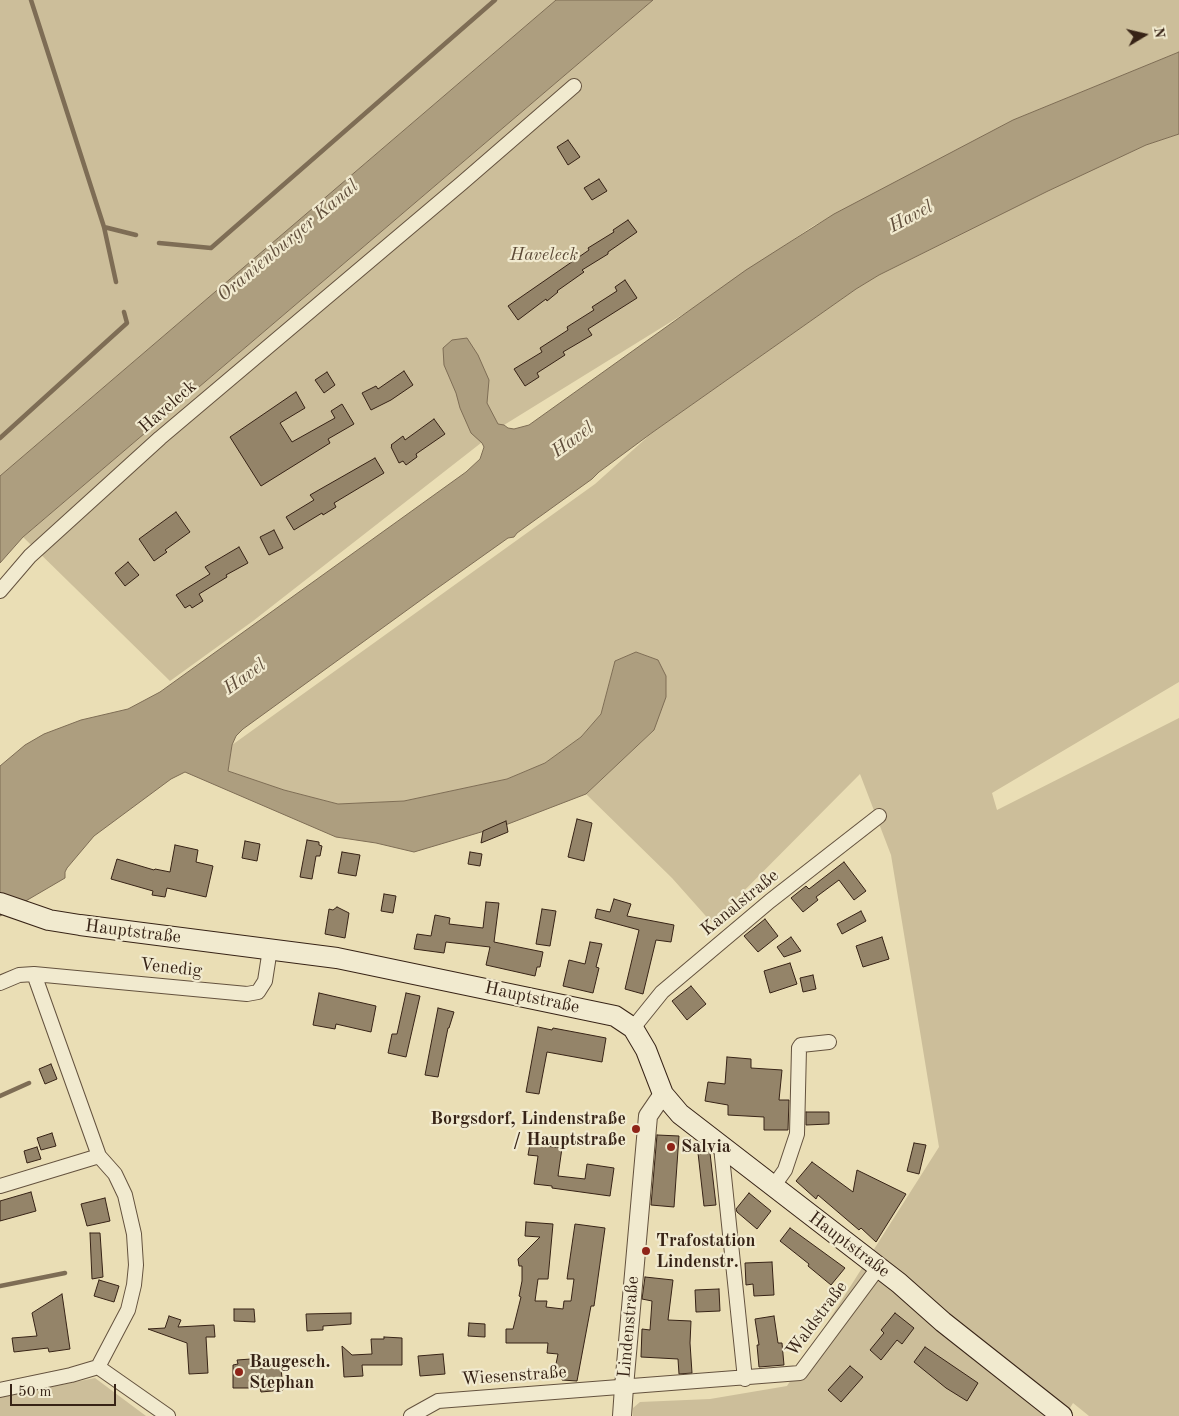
<!DOCTYPE html>
<meta charset="utf-8">
<style>
body{margin:0}
#map{position:relative;width:1179px;height:1416px;overflow:hidden;background:#eadeb5;font-family:"Old Standard TT",serif}
canvas{display:block}
.north{position:absolute;left:1119px;top:10px;width:50px;height:50px;-webkit-text-stroke:4px #f1eacf;paint-order:stroke;rotate:81deg;font-size:14px;font-weight:700;line-height:20px;text-align:center;color:#372316}
.north::after{content:'';display:block;margin:auto;width:18px;height:22px;background:#372316;clip-path:polygon(50% 0,100% 100%,50% 72%,0 100%)}
.scale{position:absolute;left:10px;top:1384px;width:106px;height:22px;box-sizing:border-box;border:2px solid #372316;border-top:0;padding-left:6px;font-size:15px;line-height:18px;white-space:nowrap;color:#372316;-webkit-text-stroke:4px #f1eacf;paint-order:stroke}
</style>
<div id="map">
<canvas width="1179" height="1416"></canvas>
<div class="north">N</div>
<div class="scale">50 m</div>
</div>
<script>
const ctx = document.querySelector('canvas').getContext('2d');
ctx.lineJoin = 'round';
function fill(path, color) { ctx.fillStyle = color; ctx.fill(path, 'evenodd'); }
const shape = rows => new Path2D(rows.map(r => 'M' + r).join(''));
function strokePath(path, color, width, dash) { ctx.strokeStyle = color; ctx.lineWidth = width; ctx.lineCap = dash ? 'butt' : 'round'; ctx.setLineDash(dash || []); ctx.stroke(path); }
function label(font, color, halo, rows, align = 'center') {
  ctx.font = font + ' "Old Standard TT",serif'; ctx.lineWidth = 4.5; ctx.setLineDash([]); ctx.textBaseline = 'middle'; ctx.strokeStyle = halo; ctx.fillStyle = color; for (const [text, x, y, turn = 0] of rows) {
    ctx.save(); ctx.translate(x, y); ctx.rotate((+turn || 0) * Math.PI / 180); ctx.textAlign = isNaN(turn) ? turn : align; if (halo) ctx.strokeText(text, 0, 0); ctx.fillText(text, 0, 0); ctx.restore();
  }
}
fill(shape([
 [0,0,556,0,0,476],
 [653,0,1179,0,1179,52,1013,120,813,226,690,310,504,425,253,621,170,681,23,537],
 [1179,134,1179,682,992,793,997,810,1179,718,1179,1416,1089,1416,1073,1403,1065,1416,633,1416,633,1408,640,1402,710,1399,787,1386,939,1147,891,855,860,774,712,923,672,878,586,794,654,730,658,660,636,652,615,661,601,714,581,737,545,763,507,779,404,801,338,804,284,790,228,771,232,745,595,484,653,432,856,289,879,275,1066,182,1146,145],
 [95,1378,146,1416,0,1416,0,1397]
]), '#ccbe9a');
const water = shape([
 [556,0,653,0,23,537,0,563,0,476,556,0],
 [1179,52,1179,134,1146,145,1048,191,879,275,856,289,653,432,599,472,592,479,517,533,514,537,508,538,432,592,243,729,236,736,232,745,228,771,284,790,338,804,404,801,507,779,545,763,581,737,601,714,615,661,636,652,658,660,666,676,666,697,654,730,586,794,508,824,414,852,376,843,336,837,185,772,171,779,94,836,67,868,65,872,65,878,0,916,0,766,25,745,44,734,81,720,128,709,160,692,466,472,480,459,484,447,482,443,471,433,460,408,456,393,444,365,443,348,452,340,467,338,478,355,489,380,487,403,498,424,504,425,508,428,514,429,529,425,746,270,834,214,1013,120,1179,52]
]);
fill(water, '#ad9e7f');
strokePath(water, '#7e6d55', 1);
strokePath(shape([
 [31,0,104,227,116,282],
 [104,227,136,235],
 [159,243,211,248,495,0],
 [0,438,127,323,124,312],
 [0,1096,29,1083],
 [0,1286,65,1273]
]), '#7e6d55', 4.5);
const building = shape([
 [568,140,580,157,568,165,557,147,568,140],
 [599,179,607,191,592,200,584,188,599,179],
 [628,220,637,232,608,252,608,254,582,270,584,272,557,291,558,292,547,301,546,299,518,320,508,306,589,250,588,248,614,232,613,230,628,220],
 [625,280,637,298,588,329,592,335,563,352,565,355,537,373,539,377,525,386,514,369,542,352,540,348,568,330,567,327,594,310,592,307,617,291,615,287,625,280],
 [404,371,413,385,391,400,371,410,362,393,376,386,378,389,404,371],
 [327,372,335,385,324,393,315,380,327,372],
 [296,392,305,408,280,423,292,442,335,418,331,411,342,404,354,424,328,439,330,443,261,486,230,437,296,392],
 [434,419,445,434,416,454,417,457,406,465,403,461,399,463,391,447,392,446,391,445,403,436,405,440,434,419],
 [375,458,384,473,334,503,336,507,323,515,322,513,294,530,286,517,314,500,310,495,375,458],
 [176,512,190,532,165,550,167,552,154,561,139,539,176,512],
 [274,530,283,548,269,555,260,537,274,530],
 [239,547,248,563,226,575,227,577,199,594,203,601,192,608,190,605,185,608,176,595,210,574,205,567,239,547],
 [128,562,139,575,125,586,115,573,128,562],
 [577,819,592,823,584,861,568,857,577,819],
 [506,821,508,832,481,843,483,831,506,821],
 [307,840,319,842,319,845,322,846,320,856,316,856,312,879,300,877,307,840],
 [245,841,260,844,257,861,242,858,245,841],
 [175,845,198,850,196,862,213,866,206,897,167,888,165,897,152,895,153,891,111,879,117,859,154,870,155,869,170,872,175,845],
 [342,852,360,855,356,876,338,873,342,852],
 [470,852,482,854,480,866,468,864,470,852],
 [844,862,866,891,854,900,839,880,816,897,818,900,803,912,791,898,806,886,809,889,844,862],
 [384,894,396,896,393,913,381,911,384,894],
 [614,899,631,904,627,916,674,925,671,942,656,940,643,994,625,989,639,930,595,918,597,909,610,912,614,899],
 [486,902,499,903,494,942,543,952,540,967,537,967,535,976,486,965,490,947,446,942,444,953,414,949,417,934,431,936,435,915,450,918,449,924,483,928,486,902],
 [337,907,349,913,345,938,325,934,329,909,333,910,337,907],
 [542,909,556,911,550,946,536,944,542,909],
 [861,911,866,921,842,934,837,924,861,911],
 [765,919,778,936,758,952,744,936,765,919],
 [791,937,801,951,784,957,777,947,791,937],
 [882,937,889,959,863,967,856,946,882,937],
 [590,942,602,944,596,967,599,968,593,993,563,986,569,960,585,964,590,942],
 [790,963,797,984,770,993,764,971,790,963],
 [813,975,816,989,803,992,800,978,813,975],
 [691,986,706,1004,687,1020,672,1001,691,986],
 [319,993,376,1006,371,1032,336,1024,335,1029,313,1025,319,993],
 [406,993,420,996,406,1057,388,1053,392,1034,397,1034,406,993],
 [438,1008,454,1012,449,1028,448,1028,438,1077,425,1075,438,1008],
 [538,1027,552,1030,553,1028,606,1038,602,1062,547,1052,539,1094,526,1092,538,1027],
 [727,1057,751,1059,751,1068,782,1070,779,1100,789,1100,788,1130,764,1130,764,1117,728,1115,728,1105,705,1101,708,1082,725,1084,727,1057],
 [51,1064,57,1079,45,1084,39,1069,51,1064],
 [806,1112,829,1112,829,1124,806,1125,806,1112],
 [52,1133,56,1146,41,1150,37,1138,52,1133],
 [657,1135,679,1136,674,1207,651,1205,657,1135],
 [914,1143,926,1145,919,1174,907,1171,914,1143],
 [530,1144,562,1148,558,1176,585,1179,587,1164,614,1168,610,1196,552,1188,552,1186,534,1184,538,1156,528,1155,530,1144],
 [697,1144,710,1153,716,1205,704,1206,697,1144],
 [37,1147,41,1159,27,1163,24,1151,37,1147],
 [812,1162,853,1192,857,1170,906,1194,876,1242,861,1228,859,1230,818,1195,816,1199,796,1181,812,1162],
 [31,1192,36,1211,0,1221,0,1201,31,1192],
 [749,1193,771,1211,757,1229,737,1212,736,1209,749,1193],
 [105,1198,110,1221,87,1226,81,1204,105,1198],
 [526,1222,553,1224,548,1279,538,1279,535,1301,547,1301,546,1307,563,1309,564,1301,571,1301,574,1279,567,1279,575,1224,605,1228,594,1306,591,1306,577,1381,562,1380,562,1376,554,1374,558,1354,547,1353,548,1343,506,1343,506,1329,513,1329,521,1297,519,1296,522,1281,522,1266,519,1266,518,1259,540,1237,525,1236,526,1222],
 [790,1228,845,1268,831,1285,808,1266,809,1264,780,1241,790,1228],
 [90,1233,100,1233,103,1277,92,1279,90,1233],
 [772,1262,774,1295,754,1296,753,1284,746,1285,745,1263,772,1262],
 [645,1277,673,1280,668,1320,691,1321,690,1343,692,1373,679,1374,678,1359,641,1357,642,1329,650,1330,652,1301,642,1299,645,1277],
 [99,1280,119,1286,114,1302,94,1296,99,1280],
 [719,1289,720,1311,696,1312,695,1290,719,1289],
 [62,1294,70,1349,49,1352,48,1348,14,1352,12,1338,37,1336,32,1313,62,1294],
 [234,1309,254,1309,255,1322,234,1321,234,1309],
 [351,1313,351,1324,323,1326,323,1330,307,1331,306,1314,351,1313],
 [895,1313,914,1328,902,1344,897,1340,881,1360,870,1350,884,1333,881,1330,895,1313],
 [169,1316,181,1320,178,1327,214,1325,215,1337,206,1337,208,1373,189,1374,187,1343,148,1329,165,1328,169,1316],
 [774,1316,778,1343,782,1343,784,1365,759,1367,757,1345,759,1345,755,1319,774,1316],
 [469,1323,485,1324,485,1337,468,1336,469,1323],
 [384,1337,402,1338,402,1365,362,1365,363,1376,344,1377,342,1346,352,1355,372,1354,371,1339,384,1339,384,1337],
 [925,1347,978,1383,967,1401,946,1388,914,1362,925,1347],
 [443,1354,445,1374,420,1376,418,1356,443,1354],
 [251,1359,251,1369,281,1367,283,1390,261,1392,260,1388,233,1388,233,1365,238,1364,237,1360,251,1359],
 [850,1366,863,1377,841,1402,828,1390,850,1366]
]);
fill(building, '#948469');
strokePath(building, '#372316', 1);
const minor = shape([
 [0,591,30,556,160,438,462,183,574,86],
 [34,974,99,1156,115,1174,125,1195,134,1234,136,1265,134,1285,128,1310,98,1367],
 [0,983,19,975,34,974,247,994,258,992,265,981,270,949],
 [633,1028,662,992,770,901,879,816],
 [721,1147,745,1379],
 [0,1186,99,1156],
 [773,1187,785,1170,797,1134,799,1048,801,1045,829,1042],
 [0,1390,71,1375,98,1367,168,1416],
 [411,1416,438,1401,800,1373,878,1268]
]);
const tertiary = shape([
 [622,1416,624,1387,648,1116,663,1094]
]);
const secondary = shape([
 [0,903,49,920,80,925,337,958,615,1016,633,1028,646,1050,663,1094,680,1114,899,1283,943,1322,1062,1416]
]);
strokePath(minor, '#64523e', 16);
strokePath(tertiary, '#64523e', 20);
strokePath(secondary, '#372316', 22);
strokePath(minor, '#f1eacf', 14);
strokePath(tertiary, '#f1eacf', 18);
strokePath(secondary, '#f1eacf', 20);
for (const [x, y, r, color] of [
 [636,1129,5,"#8f2418"],
 [671,1147,5,"#8f2418"],
 [646,1251,5,"#8f2418"],
 [239,1372,5,"#8f2418"]
]) { const dot = new Path2D(); dot.arc(x, y, r, 0, 2 * Math.PI); ctx.fillStyle = color; ctx.fill(dot); strokePath(dot, '#f1eacf', 2); }
label('italic 18px', '#5c4a37', '#f1eacf', [
 ["Haveleck",544,255]
]);
label('18px', '#372316', '#f1eacf', [
 ["Haveleck",168,407,-41],
 ["Kanalstraße",740,903,-39],
 ["Hauptstraße",133,932,7],
 ["Venedig",171,968,6],
 ["Hauptstraße",532,998,12],
 ["Hauptstraße",849,1245,37],
 ["Waldstraße",817,1319,-53],
 ["Lindenstraße",629,1327,-85],
 ["Wiesenstraße",514,1376,-4]
]);
label('bold 18px', '#372316', '#f1eacf', [
 ["Borgsdorf, Lindenstraße",626,1119,"right"],
 ["/ Hauptstraße",626,1140,"right"],
 ["Salvia",681,1147],
 ["Trafostation",656,1241],
 ["Lindenstr.",656,1262],
 ["Baugesch.",249,1362],
 ["Stephan",249,1383]
], 'left');
label('italic 19px', '#604e3b', '#f1eacf', [
 ["Havel",911,217,-28],
 ["Oranienburger Kanal",288,241,-40],
 ["Havel",573,440,-36],
 ["Havel",245,677,-36]
]);
</script>
